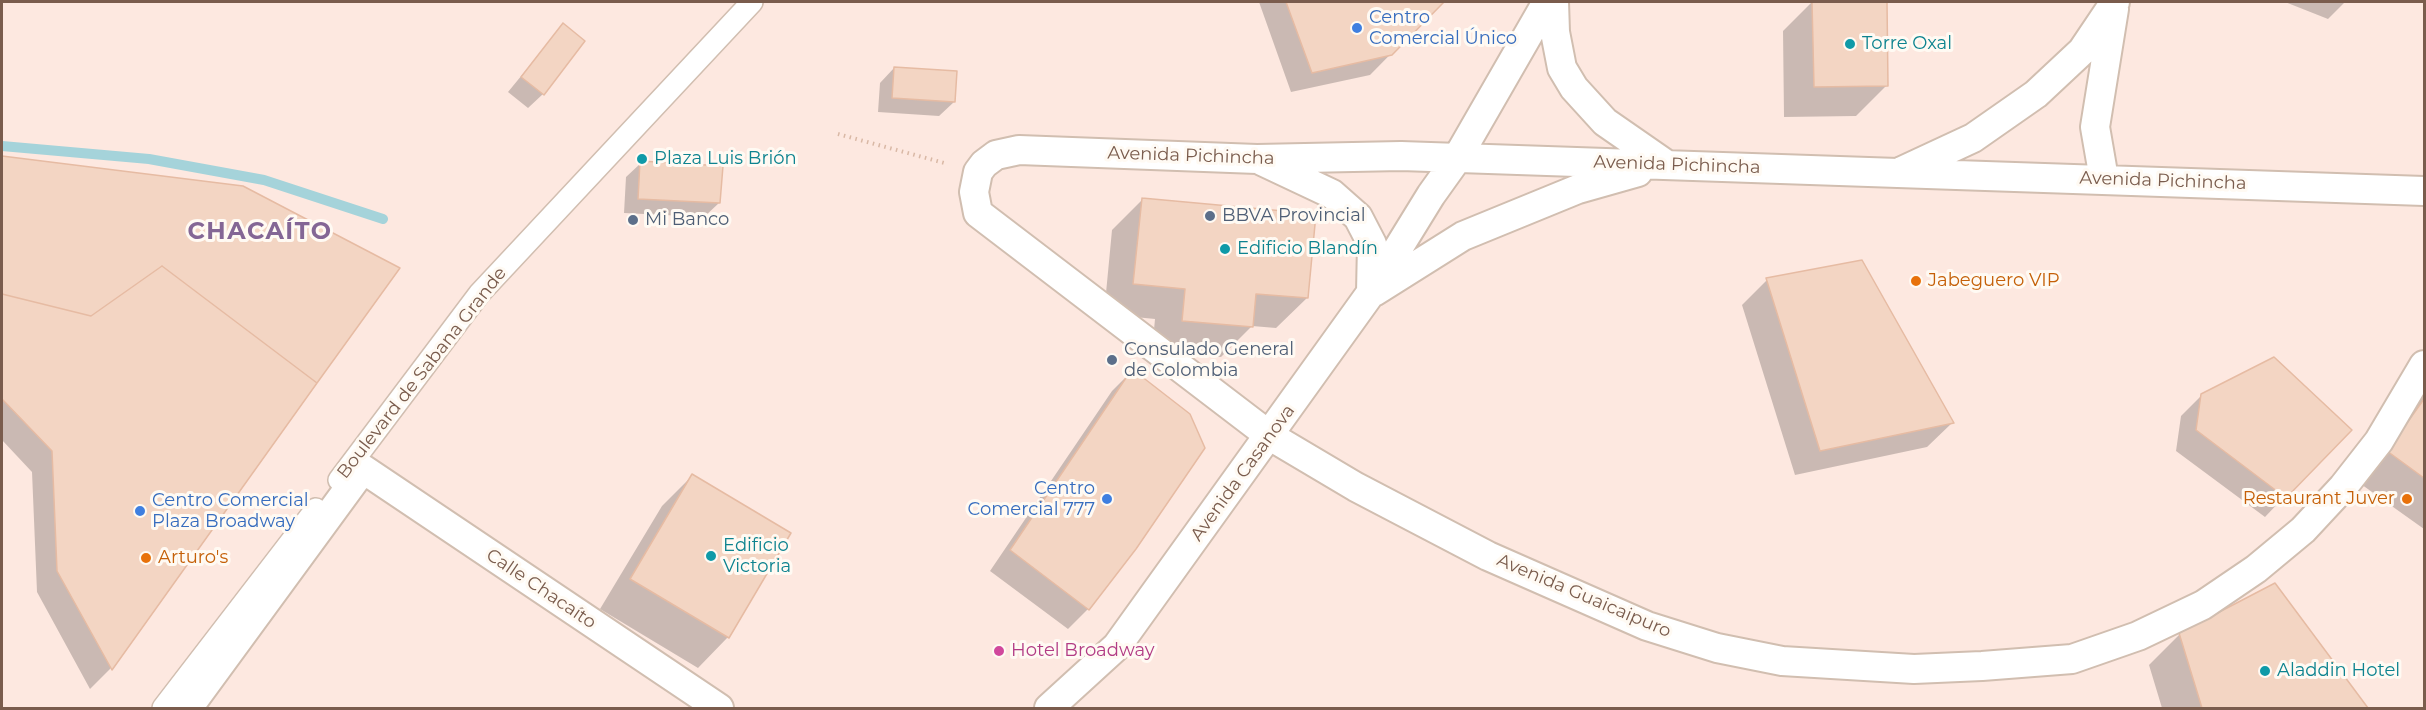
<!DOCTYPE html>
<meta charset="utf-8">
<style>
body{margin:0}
#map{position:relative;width:2426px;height:710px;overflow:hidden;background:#fdf6ec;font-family:Montserrat,sans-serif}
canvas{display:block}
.frame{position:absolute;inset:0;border:3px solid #7a5c4d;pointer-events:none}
</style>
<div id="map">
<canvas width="2426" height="710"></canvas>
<div class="frame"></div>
</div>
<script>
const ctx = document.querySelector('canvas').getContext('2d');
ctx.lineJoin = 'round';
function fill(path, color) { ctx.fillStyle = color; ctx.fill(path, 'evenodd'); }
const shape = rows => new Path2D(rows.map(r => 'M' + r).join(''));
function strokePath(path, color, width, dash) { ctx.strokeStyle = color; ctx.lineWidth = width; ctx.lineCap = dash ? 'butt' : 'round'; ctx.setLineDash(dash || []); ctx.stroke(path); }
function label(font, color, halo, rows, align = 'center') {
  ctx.font = font + ' Montserrat,sans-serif'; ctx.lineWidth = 6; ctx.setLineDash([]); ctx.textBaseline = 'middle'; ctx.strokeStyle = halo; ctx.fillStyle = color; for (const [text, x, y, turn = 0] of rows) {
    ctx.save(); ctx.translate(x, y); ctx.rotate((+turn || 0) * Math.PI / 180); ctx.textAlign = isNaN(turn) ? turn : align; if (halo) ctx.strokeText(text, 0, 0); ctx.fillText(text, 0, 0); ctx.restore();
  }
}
fill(shape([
 [2,2,2424,2,2424,708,2,708]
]), '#fde8e0');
fill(shape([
 [1259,2,1442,2,1370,75,1291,92],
 [1812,2,1886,2,1887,85,1856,116,1784,117,1783,31],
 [2285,2,2345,2,2328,19],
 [563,25,543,94,528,108,508,92],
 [894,68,954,102,939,116,878,112,880,83],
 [2,158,242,187,397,268,110,669,90,689,37,592,32,472,2,440],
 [641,163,719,203,704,217,624,213,626,177],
 [1143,199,1307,298,1276,328,1252,326,1221,357,1152,351,1155,319,1104,314,1112,230],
 [1767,280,1952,423,1927,447,1795,475,1742,305],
 [1132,371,1088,609,1068,629,990,571,1112,391],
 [2424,394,2424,529,2358,482,2411,408],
 [2202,395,2285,496,2265,517,2176,451,2181,416],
 [692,476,728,637,698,668,600,609,662,506],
 [2275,585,2366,708,2162,708,2149,665,2180,634]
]), '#0003');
strokePath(shape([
 [2,146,149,159,264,180,383,219]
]), '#a5d3da', 10);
const building = shape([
 [1286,2,1444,2,1392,55,1312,73,1286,2],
 [1812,2,1887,2,1888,86,1814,87,1812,2],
 [563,23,585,41,544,95,521,77,563,23],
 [894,67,957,71,955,102,892,98,894,67],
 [2,156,243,186,400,268,317,383,162,266,91,316,2,294,2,156],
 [640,161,723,166,720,203,638,199,640,161],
 [1142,198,1316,214,1308,298,1256,294,1253,327,1182,321,1185,289,1133,284,1142,198],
 [1862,260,1954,423,1820,451,1766,278,1862,260],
 [162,266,317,383,112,670,57,571,52,451,2,399,2,294,91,316,162,266],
 [2274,357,2352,430,2286,498,2196,430,2201,394,2274,357],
 [1132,369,1190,414,1205,448,1136,549,1089,610,1010,550,1132,369],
 [2424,399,2424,478,2387,451,2424,399],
 [692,474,791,533,729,638,630,579,692,474],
 [2275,583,2368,708,2202,708,2179,633,2275,583]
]);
fill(building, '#f3d5c3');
strokePath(building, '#e6bba3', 1.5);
const pedestrian = shape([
 [339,480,479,294,752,2],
 [163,708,316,509]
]);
const minor = shape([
 [1554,2,1555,32,1562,68,1574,88,1605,122,1667,165],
 [1262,161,1332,194,1358,217,1372,244,1371,292],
 [1902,171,1973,138,2036,94,2082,51,2115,2],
 [2104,179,2095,127,2114,9],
 [2424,191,1401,156,1257,159,1019,150,996,155,984,164,978,172,974,192,978,213,1270,436,1356,487,1488,556,1647,626,1717,648,1782,661,1914,669,1982,666,2072,659,2138,636,2203,605,2256,569,2303,530,2343,487,2379,441,2424,365],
 [1374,292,1463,236,1578,189,1638,172],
 [188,708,363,469,719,708],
 [1049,708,1117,646,1370,294,1431,195,1456,160,1547,2]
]);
strokePath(pedestrian, '#d1beb0', 24);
strokePath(minor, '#d1beb0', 32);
strokePath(shape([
 [838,134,948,164]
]), '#d9b8a5', 4, [1.5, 4.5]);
strokePath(pedestrian, '#fff', 21);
strokePath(minor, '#fff', 28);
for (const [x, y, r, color] of [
 [1357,28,6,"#3f7fe0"],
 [1850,44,6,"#0f9aa8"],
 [642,159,6,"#0f9aa8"],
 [1210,216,6,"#5c6f8a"],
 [633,220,6,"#5c6f8a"],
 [1225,249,6,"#0f9aa8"],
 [1916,281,6,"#e8710a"],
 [1112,360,6,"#5c6f8a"],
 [1107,499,6,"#3f7fe0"],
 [2407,499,6,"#e8710a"],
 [140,511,6,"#3f7fe0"],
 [711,556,6,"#0f9aa8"],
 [146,558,6,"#e8710a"],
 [999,651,6,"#d1479c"],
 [2265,671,6,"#0f9aa8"]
]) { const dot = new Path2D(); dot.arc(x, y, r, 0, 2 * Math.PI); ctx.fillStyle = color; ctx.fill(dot); strokePath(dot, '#fffaf3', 2); }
label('18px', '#366cbe', '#fffaf3', [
 ["Centro",1369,18],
 ["Comercial Único",1369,39],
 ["Centro",1095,489,"right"],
 ["Comercial 777",1095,510,"right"],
 ["Centro Comercial",152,501],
 ["Plaza Broadway",152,522]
], 'left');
label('18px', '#0d838f', '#fffaf3', [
 ["Torre Oxal",1862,44],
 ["Plaza Luis Brión",654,159],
 ["Edificio Blandín",1237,249],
 ["Edificio",723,546],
 ["Victoria",723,567],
 ["Aladdin Hotel",2277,671]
], 'left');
label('18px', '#7a5c4d', '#fffaf3', [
 ["Avenida Pichincha",1191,156,2],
 ["Avenida Pichincha",1677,165,2],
 ["Avenida Pichincha",2163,181,2],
 ["Boulevard de Sabana Grande",422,373,-52],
 ["Avenida Casanova",1243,473,-54],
 ["Calle Chacaíto",541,589,34],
 ["Avenida Guaicaipuro",1584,596,23]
]);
label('18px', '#4e5e75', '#fffaf3', [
 ["BBVA Provincial",1222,216],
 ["Mi Banco",645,220],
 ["Consulado General",1124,350],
 ["de Colombia",1124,371]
], 'left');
label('18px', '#c56008', '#fffaf3', [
 ["Jabeguero VIP",1928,281],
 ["Restaurant Juver",2395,499,"right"],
 ["Arturo's",158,558]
], 'left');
label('18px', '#b23c85', '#fffaf3', [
 ["Hotel Broadway",1011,651]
], 'left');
ctx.letterSpacing = '1.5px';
label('bold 24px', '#846695', '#fffaf3', [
 ["CHACAÍTO",260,232]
]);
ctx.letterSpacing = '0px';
</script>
